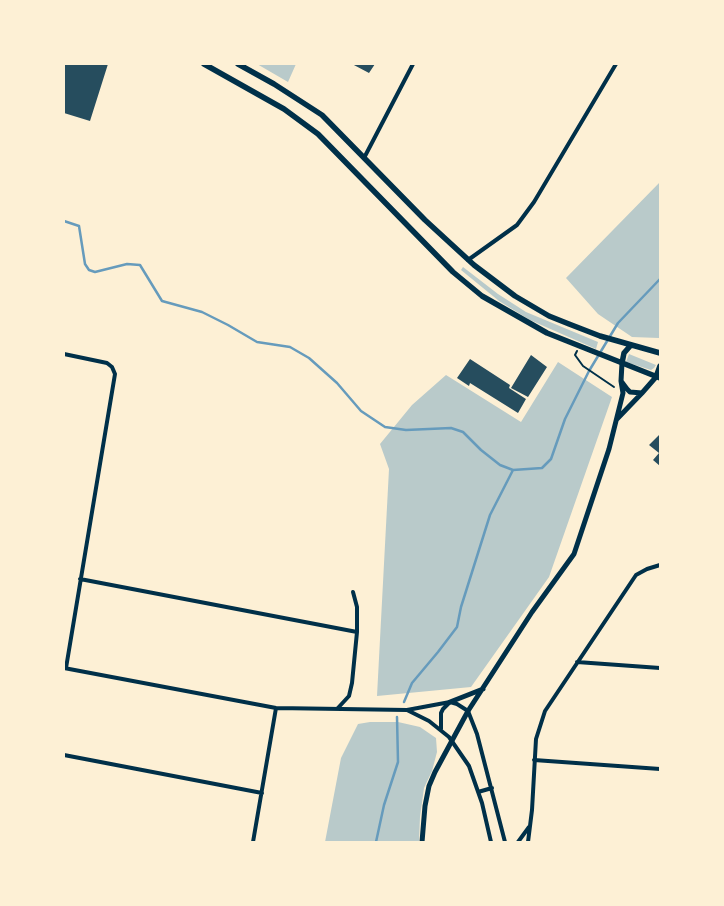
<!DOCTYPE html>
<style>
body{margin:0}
#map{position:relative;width:724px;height:906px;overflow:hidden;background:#fdf0d5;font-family:Cabin,sans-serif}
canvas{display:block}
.frame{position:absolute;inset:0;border:65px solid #fdf0d5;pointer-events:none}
</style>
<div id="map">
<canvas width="724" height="906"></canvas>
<div class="frame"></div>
</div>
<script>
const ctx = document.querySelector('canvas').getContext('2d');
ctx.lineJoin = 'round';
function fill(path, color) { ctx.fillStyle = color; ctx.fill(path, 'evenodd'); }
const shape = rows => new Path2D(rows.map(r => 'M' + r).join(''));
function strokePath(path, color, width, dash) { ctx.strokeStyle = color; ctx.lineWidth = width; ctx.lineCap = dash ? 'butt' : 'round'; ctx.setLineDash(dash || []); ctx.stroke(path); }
fill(shape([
 [257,64,296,64,288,82],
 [660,182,660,336,659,338,632,337,598,314,566,278],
 [463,267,498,294,526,312,598,342,596,349,530,320,499,301,461,270],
 [629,354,656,365,654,368,651,370,626,362],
 [558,362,612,397,549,577,471,687,377,696,389,469,380,444,412,405,446,375,521,422],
 [370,722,398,722,420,727,436,738,437,752,432,771,424,788,420,817,419,842,325,842,341,758,358,724]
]), '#b9caca');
strokePath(shape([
 [64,221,79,226,85,264,89,270,95,272,127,264,140,265,162,301,202,312,228,325,257,342,290,347,309,358,337,383,361,411,385,427,406,430,451,428,463,432,481,450,500,465,513,470,542,468,551,459,565,419,589,371,618,323,660,279],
 [404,702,412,683,438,652,457,627,461,607,490,515,513,470],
 [376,842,384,805,398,762,397,717]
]), '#669bbc', 2.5);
fill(shape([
 [64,64,108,64,90,121,64,113],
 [352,64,375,64,369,73],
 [531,355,547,367,528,397,511,388],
 [470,359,510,385,509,388,526,399,518,413,470,383,469,386,457,378],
 [660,434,660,466,653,460,659,453,649,445]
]), '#264d5e');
strokePath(shape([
 [577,351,575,355,583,366,614,387]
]), '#003049', 2);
strokePath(shape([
 [364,158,413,64],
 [468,260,517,225,534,202,616,64],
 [64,354,107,363,112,367,115,374,66,668],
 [80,579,357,632],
 [577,662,660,668],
 [64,668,276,708,407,710,450,702,457,704,468,711,477,734,505,842],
 [337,709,349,696,352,683,357,632,357,607,353,592],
 [407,710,429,721,449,737,469,766,482,803,491,842],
 [441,729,441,713,443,709,450,702],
 [64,755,262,793],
 [534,760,660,769],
 [478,792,492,788],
 [253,842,276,708],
 [518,842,529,827],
 [528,842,532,810,536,739,545,711,636,575,647,569,660,565]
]), '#003049', 4);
strokePath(shape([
 [622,363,621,381,627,389,630,392,642,393,656,377],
 [617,419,642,393],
 [450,702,483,689],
 [422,842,425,806,429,786,435,772,468,711,532,612,574,554,609,449,623,393,621,381]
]), '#003049', 5);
strokePath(shape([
 [204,64,284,109,318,134,453,272,482,296,547,333,660,378],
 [238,64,274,84,322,115,425,220,474,265,515,296,549,316,569,324,600,336,660,353],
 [622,363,624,353,631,345],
 [656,377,660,366]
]), '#003049', 5.5);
</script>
